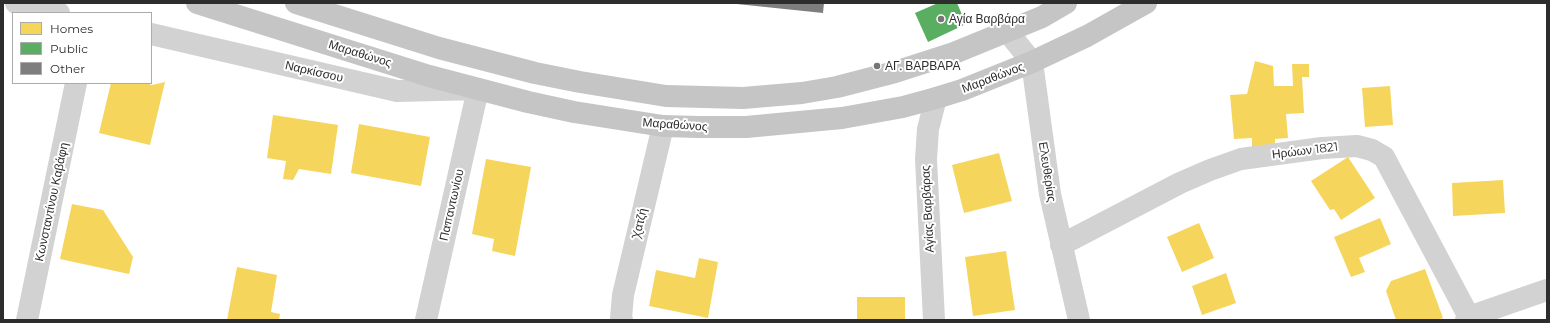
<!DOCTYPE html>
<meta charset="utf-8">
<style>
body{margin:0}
#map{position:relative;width:1550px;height:323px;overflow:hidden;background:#fff;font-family:Montserrat,sans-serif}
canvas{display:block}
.frame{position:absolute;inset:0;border:4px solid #2d2d2d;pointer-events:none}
.legend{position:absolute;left:12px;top:12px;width:140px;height:72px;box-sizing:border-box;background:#fff;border:1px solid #ababab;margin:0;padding:5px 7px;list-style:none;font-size:12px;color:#2d2d2d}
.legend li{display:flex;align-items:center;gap:8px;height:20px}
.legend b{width:20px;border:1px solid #ababab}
</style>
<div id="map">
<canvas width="1550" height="323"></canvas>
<div class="frame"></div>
<ul class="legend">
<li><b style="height:11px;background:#f6d55c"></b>Homes</li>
<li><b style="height:11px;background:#5aae61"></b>Public</li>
<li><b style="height:11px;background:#7e7e7e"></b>Other</li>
</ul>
</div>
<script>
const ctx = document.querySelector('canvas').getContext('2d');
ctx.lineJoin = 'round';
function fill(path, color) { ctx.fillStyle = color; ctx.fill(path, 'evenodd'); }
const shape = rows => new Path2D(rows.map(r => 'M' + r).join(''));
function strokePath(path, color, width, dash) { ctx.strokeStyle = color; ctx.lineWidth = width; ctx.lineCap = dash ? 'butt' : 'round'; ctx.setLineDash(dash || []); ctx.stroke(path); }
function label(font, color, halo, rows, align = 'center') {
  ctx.font = font + ' Montserrat,sans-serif'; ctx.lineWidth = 4; ctx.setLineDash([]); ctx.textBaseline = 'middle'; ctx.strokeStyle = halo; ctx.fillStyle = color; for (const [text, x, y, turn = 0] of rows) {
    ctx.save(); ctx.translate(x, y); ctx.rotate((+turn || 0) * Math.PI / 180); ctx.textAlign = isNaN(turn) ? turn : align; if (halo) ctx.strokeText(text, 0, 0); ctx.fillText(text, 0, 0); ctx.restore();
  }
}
fill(shape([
 [1255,61,1273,66,1274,86,1293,86,1292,64,1309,64,1309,77,1302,77,1304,113,1286,114,1288,138,1275,139,1275,146,1252,148,1252,138,1234,139,1230,95,1247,94],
 [165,82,150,145,99,133,111,83,145,83,152,85],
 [1390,86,1393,125,1365,127,1362,88],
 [273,115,338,125,331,174,299,169,293,180,283,179,286,161,267,158],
 [359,124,430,137,421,186,351,173],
 [999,153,1012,201,964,213,952,165],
 [1348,157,1375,198,1341,220,1334,209,1330,210,1311,181],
 [486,159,531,167,515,256,492,251,494,239,472,234],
 [1503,180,1505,213,1453,216,1452,183],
 [72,204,103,210,133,257,129,274,60,259],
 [1380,218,1391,244,1359,258,1365,272,1351,277,1334,237],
 [1199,223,1214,258,1182,272,1167,237],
 [1006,251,1015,310,973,316,965,257],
 [699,258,718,262,708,318,649,306,656,270,695,278],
 [237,267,277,275,271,312,280,314,279,320,227,320],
 [1425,269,1443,318,1437,320,1396,320,1386,291,1391,281],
 [1226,273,1236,303,1202,315,1192,286],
 [857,297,905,297,905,320,857,320]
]), '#f6d55c');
fill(shape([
 [938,3,957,3,966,24,928,42,915,13]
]), '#5aae61');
fill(shape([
 [727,3,824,3,823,13]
]), '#7e7e7e');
strokePath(shape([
 [16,3,59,13],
 [1007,31,1032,62,1050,194,1079,320],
 [151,34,397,91,478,89,426,320],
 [1061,245,1180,183,1210,170,1241,159,1322,148,1357,146,1372,150,1384,157,1469,317],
 [27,320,76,83],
 [622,320,621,318,623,295,663,126],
 [934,320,926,159,928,129,936,98],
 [1466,320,1469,317,1547,290]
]), '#d2d2d2', 22);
strokePath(shape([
 [197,3,429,76,528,102,574,112,663,126,698,127,746,127,842,118,903,107,936,98,962,90,1032,62,1087,36,1146,3],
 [296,3,439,48,535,73,580,82,666,96,743,98,802,93,837,87,895,72,954,53,1042,17,1066,3]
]), '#c5c5c5', 22);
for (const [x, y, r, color] of [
 [941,19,4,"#767676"],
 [877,66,4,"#767676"]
]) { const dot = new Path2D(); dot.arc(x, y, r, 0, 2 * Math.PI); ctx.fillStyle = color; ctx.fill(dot); strokePath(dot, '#fff', 1.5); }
label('12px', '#2d2d2d', '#fff', [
 ["Αγία Βαρβάρα",949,19],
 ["ΑΓ. ΒΑΡΒΑΡΑ",885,66]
], 'left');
label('12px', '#2d2d2d', '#fff', [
 ["Μαραθώνος",360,54,17],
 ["Ναρκίσσου",314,72,13],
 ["Μαραθώνος",993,78,-21],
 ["Μαραθώνος",675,125,4],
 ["Ηρώων 1821",1305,151,-7],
 ["Ελευθερίας",1047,172,81],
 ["Κωνσταντίνου Καβάφη",52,202,-78],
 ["Παπαντωνίου",452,205,-77],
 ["Αγίας Βαρβάρας",928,209,-93],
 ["Χατζή",640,223,-77]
]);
</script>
